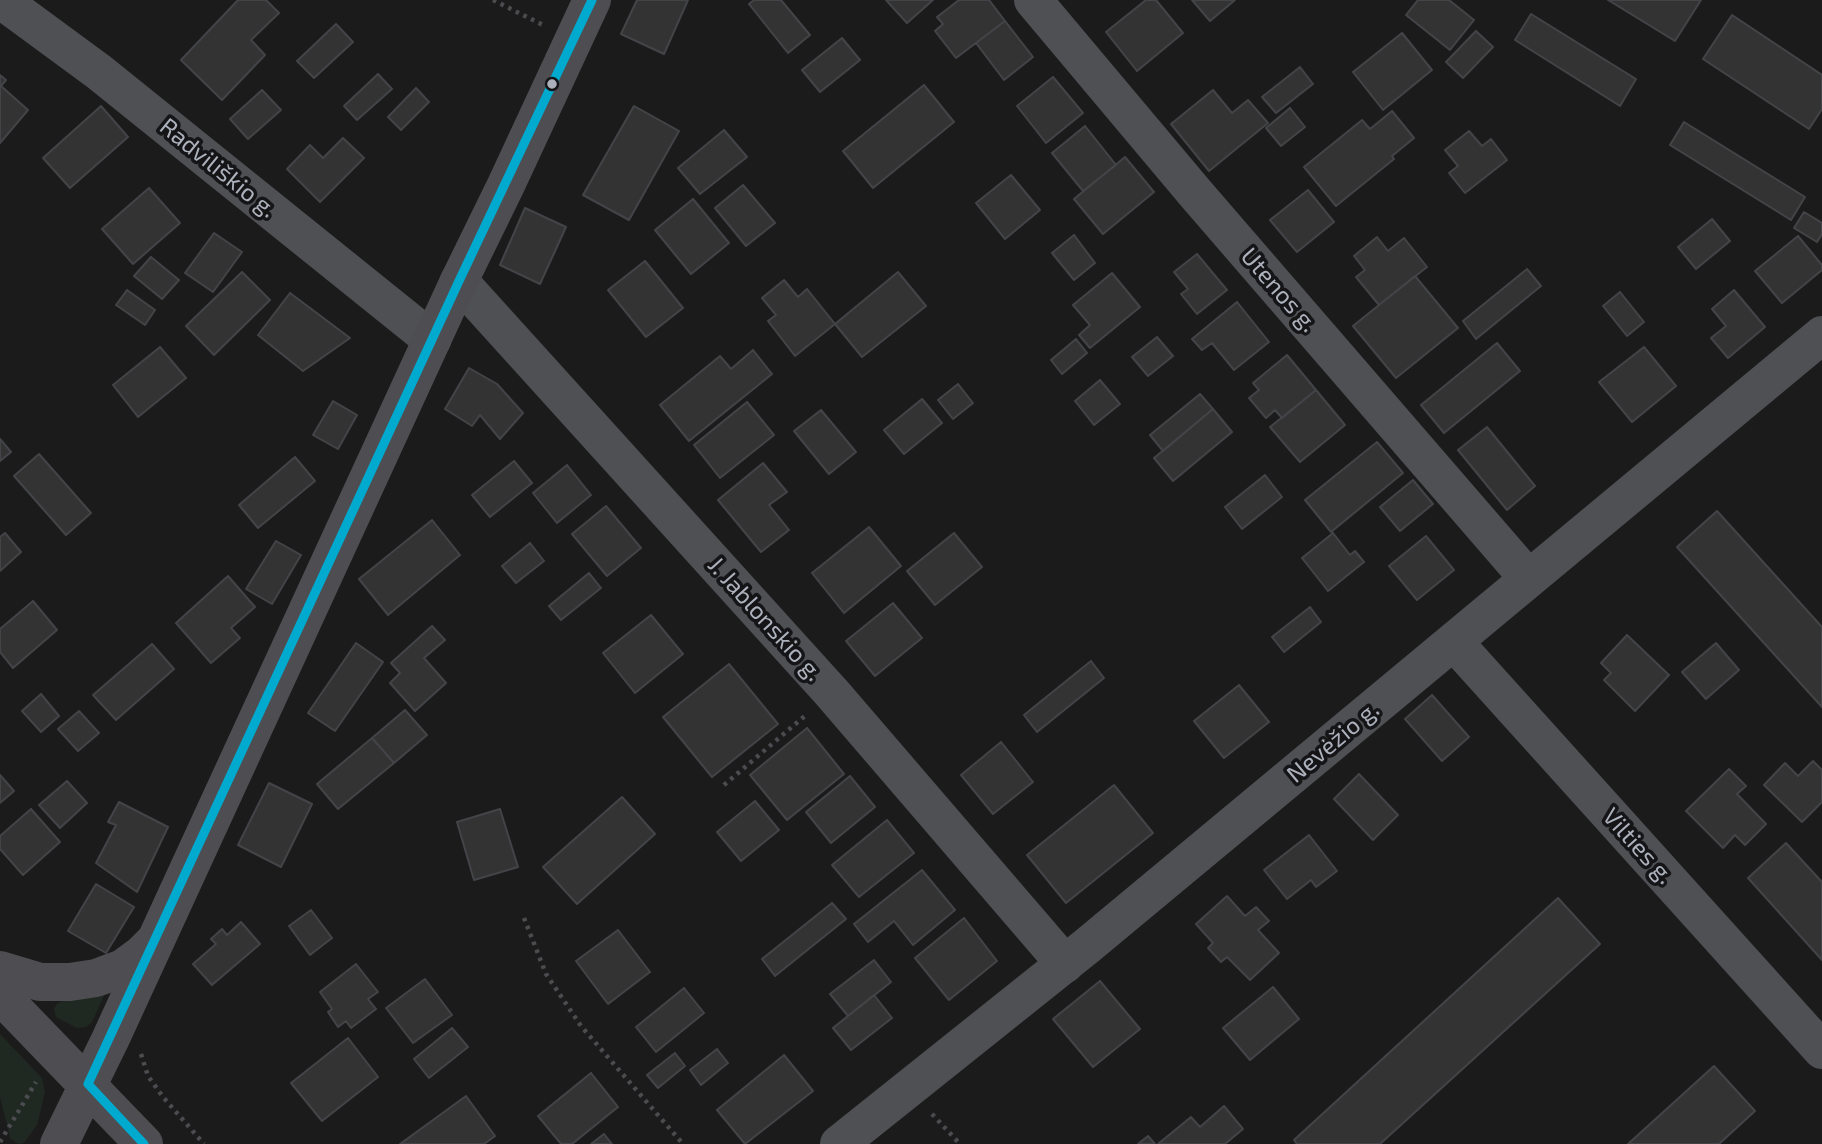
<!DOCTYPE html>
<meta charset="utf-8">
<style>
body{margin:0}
canvas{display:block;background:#1b1b1b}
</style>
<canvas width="1822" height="1144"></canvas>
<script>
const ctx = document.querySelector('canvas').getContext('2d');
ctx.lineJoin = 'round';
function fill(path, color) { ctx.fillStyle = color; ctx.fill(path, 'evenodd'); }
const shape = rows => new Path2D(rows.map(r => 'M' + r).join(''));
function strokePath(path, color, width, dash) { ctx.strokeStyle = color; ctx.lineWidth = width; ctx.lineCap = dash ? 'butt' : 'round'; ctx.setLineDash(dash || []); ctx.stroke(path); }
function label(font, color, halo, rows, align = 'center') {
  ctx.font = font + ' "Exo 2",sans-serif'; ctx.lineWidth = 7; ctx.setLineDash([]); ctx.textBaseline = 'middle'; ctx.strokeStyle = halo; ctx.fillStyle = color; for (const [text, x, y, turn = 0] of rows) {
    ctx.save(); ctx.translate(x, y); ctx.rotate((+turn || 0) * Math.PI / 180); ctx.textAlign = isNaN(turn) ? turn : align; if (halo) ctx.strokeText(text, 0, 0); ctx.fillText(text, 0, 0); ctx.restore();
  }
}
fill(shape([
 [104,996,92,1022,86,1027,77,1028,56,1017,54,1009,57,1004,64,1000],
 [0,1034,42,1078,45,1092,37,1125,24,1143,18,1144,10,1138,0,1097]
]), '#202822');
const building = shape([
 [238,0,266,0,279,13,251,40,265,55,222,100,181,60,238,0],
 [637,0,688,0,664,54,621,34,637,0],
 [754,0,781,0,810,35,788,53,749,4,754,0],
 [886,0,933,0,907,23,886,0],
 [959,0,989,0,1005,21,956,58,935,31,943,24,937,17,959,0],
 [1146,0,1156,0,1183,33,1137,71,1106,32,1146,0],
 [1192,0,1235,0,1210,21,1192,0],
 [1418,0,1449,0,1474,20,1450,50,1406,15,1418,0],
 [1608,0,1701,0,1675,41,1608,0],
 [1531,14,1636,79,1620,106,1515,40,1531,14],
 [1732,15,1822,75,1822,109,1809,129,1703,59,1732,15],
 [1005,21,1033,57,1004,80,976,43,1005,21],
 [336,24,353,42,314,78,297,61,336,24],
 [1476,31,1493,47,1463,78,1446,62,1476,31],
 [1402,33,1432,70,1383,110,1353,72,1402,33],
 [842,38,860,60,820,92,802,70,842,38],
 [1300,67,1313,84,1276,113,1262,97,1300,67],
 [378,74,392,89,357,120,344,106,378,74],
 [0,75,6,80,1,86,28,110,0,143,0,75],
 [1053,77,1083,113,1046,143,1017,106,1053,77],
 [924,85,954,122,873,188,843,151,924,85],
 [416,88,429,102,401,130,388,117,416,88],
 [262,90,281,110,248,139,230,119,262,90],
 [1213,90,1232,113,1248,100,1268,123,1209,171,1171,124,1213,90],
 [101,106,128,137,70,188,43,158,101,106],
 [634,106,679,131,629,220,583,195,634,106],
 [1290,108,1305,127,1281,146,1266,128,1290,108],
 [1392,111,1414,138,1392,156,1394,159,1336,206,1304,167,1362,120,1370,129,1392,111],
 [1684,122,1805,197,1791,220,1670,145,1684,122],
 [1085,126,1116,165,1083,191,1052,153,1085,126],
 [724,130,747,157,700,194,678,168,724,130],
 [1469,131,1482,146,1491,139,1507,160,1465,193,1449,173,1458,166,1445,150,1469,131],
 [343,138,364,158,320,202,287,169,310,145,323,158,343,138],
 [1125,157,1154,192,1103,234,1074,199,1125,157],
 [1011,175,1040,210,1005,239,976,203,1011,175],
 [743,185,775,223,746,246,715,208,743,185],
 [149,188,180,223,133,264,102,229,149,188],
 [1308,190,1334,222,1297,252,1270,220,1308,190],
 [693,199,729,243,691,274,655,230,693,199],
 [525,208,566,227,540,284,500,265,525,208],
 [1804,212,1822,223,1822,234,1817,242,1794,228,1804,212],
 [1712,219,1730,241,1696,269,1678,247,1712,219],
 [214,233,242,252,213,292,185,273,214,233],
 [1074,235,1095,263,1074,280,1052,253,1074,235],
 [1798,236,1822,265,1822,270,1782,303,1755,271,1798,236],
 [1377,237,1388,251,1404,238,1427,267,1379,305,1356,277,1365,270,1354,256,1377,237],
 [1197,254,1227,290,1197,314,1181,294,1188,289,1174,272,1197,254],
 [151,257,179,280,162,299,134,276,151,257],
 [645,261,683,308,646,337,608,290,645,261],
 [1527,269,1541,286,1476,339,1463,321,1527,269],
 [242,272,270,300,214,355,186,326,242,272],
 [898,272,926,306,862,357,835,324,898,272],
 [1112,273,1140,307,1090,348,1079,335,1090,325,1073,305,1112,273],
 [1415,276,1458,328,1396,378,1353,326,1415,276],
 [784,280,798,297,807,289,835,324,795,356,768,321,776,315,762,298,784,280],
 [127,290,155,310,145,325,116,305,127,290],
 [1734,290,1765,327,1728,358,1711,338,1726,326,1712,309,1734,290],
 [1620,292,1644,322,1627,336,1603,306,1620,292],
 [290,293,350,338,303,371,258,335,290,293],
 [1237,302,1269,342,1234,370,1212,343,1202,350,1192,339,1237,302],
 [1157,337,1173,356,1148,376,1132,357,1157,337],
 [1076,339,1087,353,1062,374,1051,360,1076,339],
 [1497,343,1520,371,1444,433,1421,405,1497,343],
 [160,347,186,378,138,417,113,385,160,347],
 [1644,347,1676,386,1632,422,1599,382,1644,347],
 [753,350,772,374,689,441,660,405,720,356,731,369,753,350],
 [1287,355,1316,390,1282,418,1275,410,1266,418,1249,398,1259,390,1253,383,1287,355],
 [469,368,497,384,523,413,500,439,480,415,472,426,445,409,469,368],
 [1100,380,1120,404,1094,425,1075,401,1100,380],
 [958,384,973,403,953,419,938,400,958,384],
 [1316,390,1345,425,1300,462,1270,427,1316,390],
 [1200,394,1213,409,1163,451,1150,435,1200,394],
 [922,399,942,423,904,454,884,430,922,399],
 [333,401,357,415,338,449,313,435,333,401],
 [747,402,774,435,720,478,694,445,747,402],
 [1213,409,1232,432,1173,481,1154,458,1213,409],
 [821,410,856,452,829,474,794,431,821,410],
 [1487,427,1535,486,1507,510,1458,450,1487,427],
 [0,439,11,452,0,461,0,439],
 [1377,442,1403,473,1331,532,1305,500,1377,442],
 [39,454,91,513,66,535,14,476,39,454],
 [295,457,315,481,258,528,239,505,295,457],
 [514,461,532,483,490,517,472,495,514,461],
 [763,463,787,492,769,505,789,530,761,552,718,500,763,463],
 [567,465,591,495,557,523,533,493,567,465],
 [1265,475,1282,497,1242,529,1225,507,1265,475],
 [1413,480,1433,504,1400,531,1380,507,1413,480],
 [606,506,641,548,607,576,572,534,606,506],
 [1717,511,1822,627,1822,707,1677,547,1717,511],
 [432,520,460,555,388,615,359,579,432,520],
 [869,527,901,566,844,613,812,573,869,527],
 [5,533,21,552,0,571,0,537,5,533],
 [954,533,982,567,935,605,907,571,954,533],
 [1333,533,1350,555,1355,551,1364,562,1328,591,1302,558,1333,533],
 [1426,536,1454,570,1417,600,1389,566,1426,536],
 [276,541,301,555,272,604,246,589,276,541],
 [530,543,544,561,516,583,502,566,530,543],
 [589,573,601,588,561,620,549,606,589,573],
 [228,576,255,607,231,628,240,638,211,663,176,623,228,576],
 [33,601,57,630,13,668,0,652,0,629,33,601],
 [893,603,922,638,875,676,846,641,893,603],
 [1310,607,1321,622,1284,652,1272,637,1310,607],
 [651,615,683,654,635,693,603,653,651,615],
 [432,626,445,640,424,658,446,683,415,711,390,683,400,673,391,663,432,626],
 [1627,635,1669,675,1635,711,1604,680,1611,673,1601,663,1627,635],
 [356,643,383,662,335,731,308,713,356,643],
 [1716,643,1739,670,1706,699,1682,672,1716,643],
 [152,644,174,669,116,720,93,695,152,644],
 [1091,661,1104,678,1037,732,1024,715,1091,661],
 [729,664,778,724,712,777,663,717,729,664],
 [1239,685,1269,722,1224,758,1194,721,1239,685],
 [41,694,59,716,41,732,22,711,41,694],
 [1432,695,1469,737,1442,761,1405,719,1432,695],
 [405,710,427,735,394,763,372,738,405,710],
 [79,711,99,733,78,751,58,729,79,711],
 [807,728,844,774,787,820,750,775,807,728],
 [372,738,394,763,338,809,317,784,372,738],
 [1001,742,1033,782,993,814,961,775,1001,742],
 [1813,761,1822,770,1822,802,1802,822,1764,785,1785,763,1798,776,1813,761],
 [1729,769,1746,786,1737,794,1766,824,1745,845,1735,835,1723,848,1686,811,1729,769],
 [1359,774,1398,815,1373,840,1334,799,1359,774],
 [0,775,14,791,0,803,0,775],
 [850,776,875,807,831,843,806,812,850,776],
 [67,781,87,803,60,828,39,805,67,781],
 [269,783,312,804,281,867,238,845,269,783],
 [1114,785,1153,833,1066,903,1027,855,1114,785],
 [622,797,655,834,577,904,543,867,622,797],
 [755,801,779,830,741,861,717,832,755,801],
 [119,802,168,827,137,892,96,863,116,825,108,822,119,802],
 [31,809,60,842,23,875,0,849,0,836,31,809],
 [500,809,518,867,474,880,457,822,500,809],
 [887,820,914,853,859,897,832,865,887,820],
 [1309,835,1337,871,1316,887,1311,880,1287,899,1264,870,1309,835],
 [1786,843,1822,882,1822,960,1748,878,1786,843],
 [922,870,955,910,913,945,894,921,868,942,854,924,922,870],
 [96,884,134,907,106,953,68,931,96,884],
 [1227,896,1245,916,1256,907,1269,921,1258,930,1279,953,1250,980,1227,957,1221,962,1208,948,1213,943,1196,924,1227,896],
 [1558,898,1600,944,1380,1144,1297,1144,1294,1140,1558,898],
 [832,903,846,919,775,976,762,959,832,903],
 [311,910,332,938,310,955,289,926,311,910],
 [964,918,997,961,949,1000,915,958,964,918],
 [241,922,260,944,212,985,193,964,216,944,211,939,222,929,227,935,241,922],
 [618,930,650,972,608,1004,576,961,618,930],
 [874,960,891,982,848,1016,830,994,874,960],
 [356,964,378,992,368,999,376,1009,351,1028,346,1021,338,1027,328,1012,332,1009,320,992,356,964],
 [425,979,452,1015,413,1043,386,1008,425,979],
 [1100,981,1140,1029,1093,1067,1053,1019,1100,981],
 [1273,987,1299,1019,1250,1060,1223,1028,1273,987],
 [684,988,704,1013,656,1052,636,1027,684,988],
 [874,995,892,1018,851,1050,833,1028,874,995],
 [452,1028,468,1047,429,1078,414,1059,452,1028],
 [348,1038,378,1077,322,1121,291,1083,348,1038],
 [717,1049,728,1063,701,1085,690,1070,717,1049],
 [675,1053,685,1066,658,1088,647,1075,675,1053],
 [784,1055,813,1091,745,1144,717,1110,784,1055],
 [1714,1066,1755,1111,1719,1144,1628,1144,1714,1066],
 [591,1073,618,1107,572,1144,561,1144,538,1116,591,1073],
 [466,1096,495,1136,484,1144,400,1144,466,1096],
 [1224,1106,1243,1129,1225,1144,1158,1144,1191,1117,1200,1127,1224,1106],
 [604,1134,612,1144,591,1144,604,1134],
 [1148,1136,1155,1144,1138,1144,1148,1136]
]);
fill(building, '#333');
strokePath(building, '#434447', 2);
strokePath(shape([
 [493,0,543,25],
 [724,785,806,715],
 [524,918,546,974,581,1026,683,1144],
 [141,1054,148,1076,163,1097,204,1144],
 [932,1114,960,1144],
 [0,1142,36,1082]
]), '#4b4c4f', 4.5, [3.5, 5]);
strokePath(shape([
 [1,0,99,72,432,340],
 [1033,0,1196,194,1528,578],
 [459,281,832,693,1065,964],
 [1454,642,1822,1050]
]), '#4f5054', 38);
strokePath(shape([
 [839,1144,1087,946,1822,335]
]), '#4f5054', 38);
strokePath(shape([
 [0,970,40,982,70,982,96,978,123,968,142,954,155,941],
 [0,995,144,1144],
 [59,1144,110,1040,459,281,506,185,592,0]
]), '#4e4e52', 38);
strokePath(shape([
 [144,1144,88,1084,459,281,592,0]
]), '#00a9ce', 9);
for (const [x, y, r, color] of [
 [552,84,6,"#acb1bc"]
]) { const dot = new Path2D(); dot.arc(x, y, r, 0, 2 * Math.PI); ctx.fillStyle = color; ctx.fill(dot); strokePath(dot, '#151517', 2.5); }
label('24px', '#acb1bc', '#151517', [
 ["Radviliškio g.",218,168,39],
 ["Utenos g.",1279,290,49],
 ["J. Jablonskio g.",765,619,48],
 ["Nevėžio g.",1333,742,-40],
 ["Vilties g.",1638,846,48]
]);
</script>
